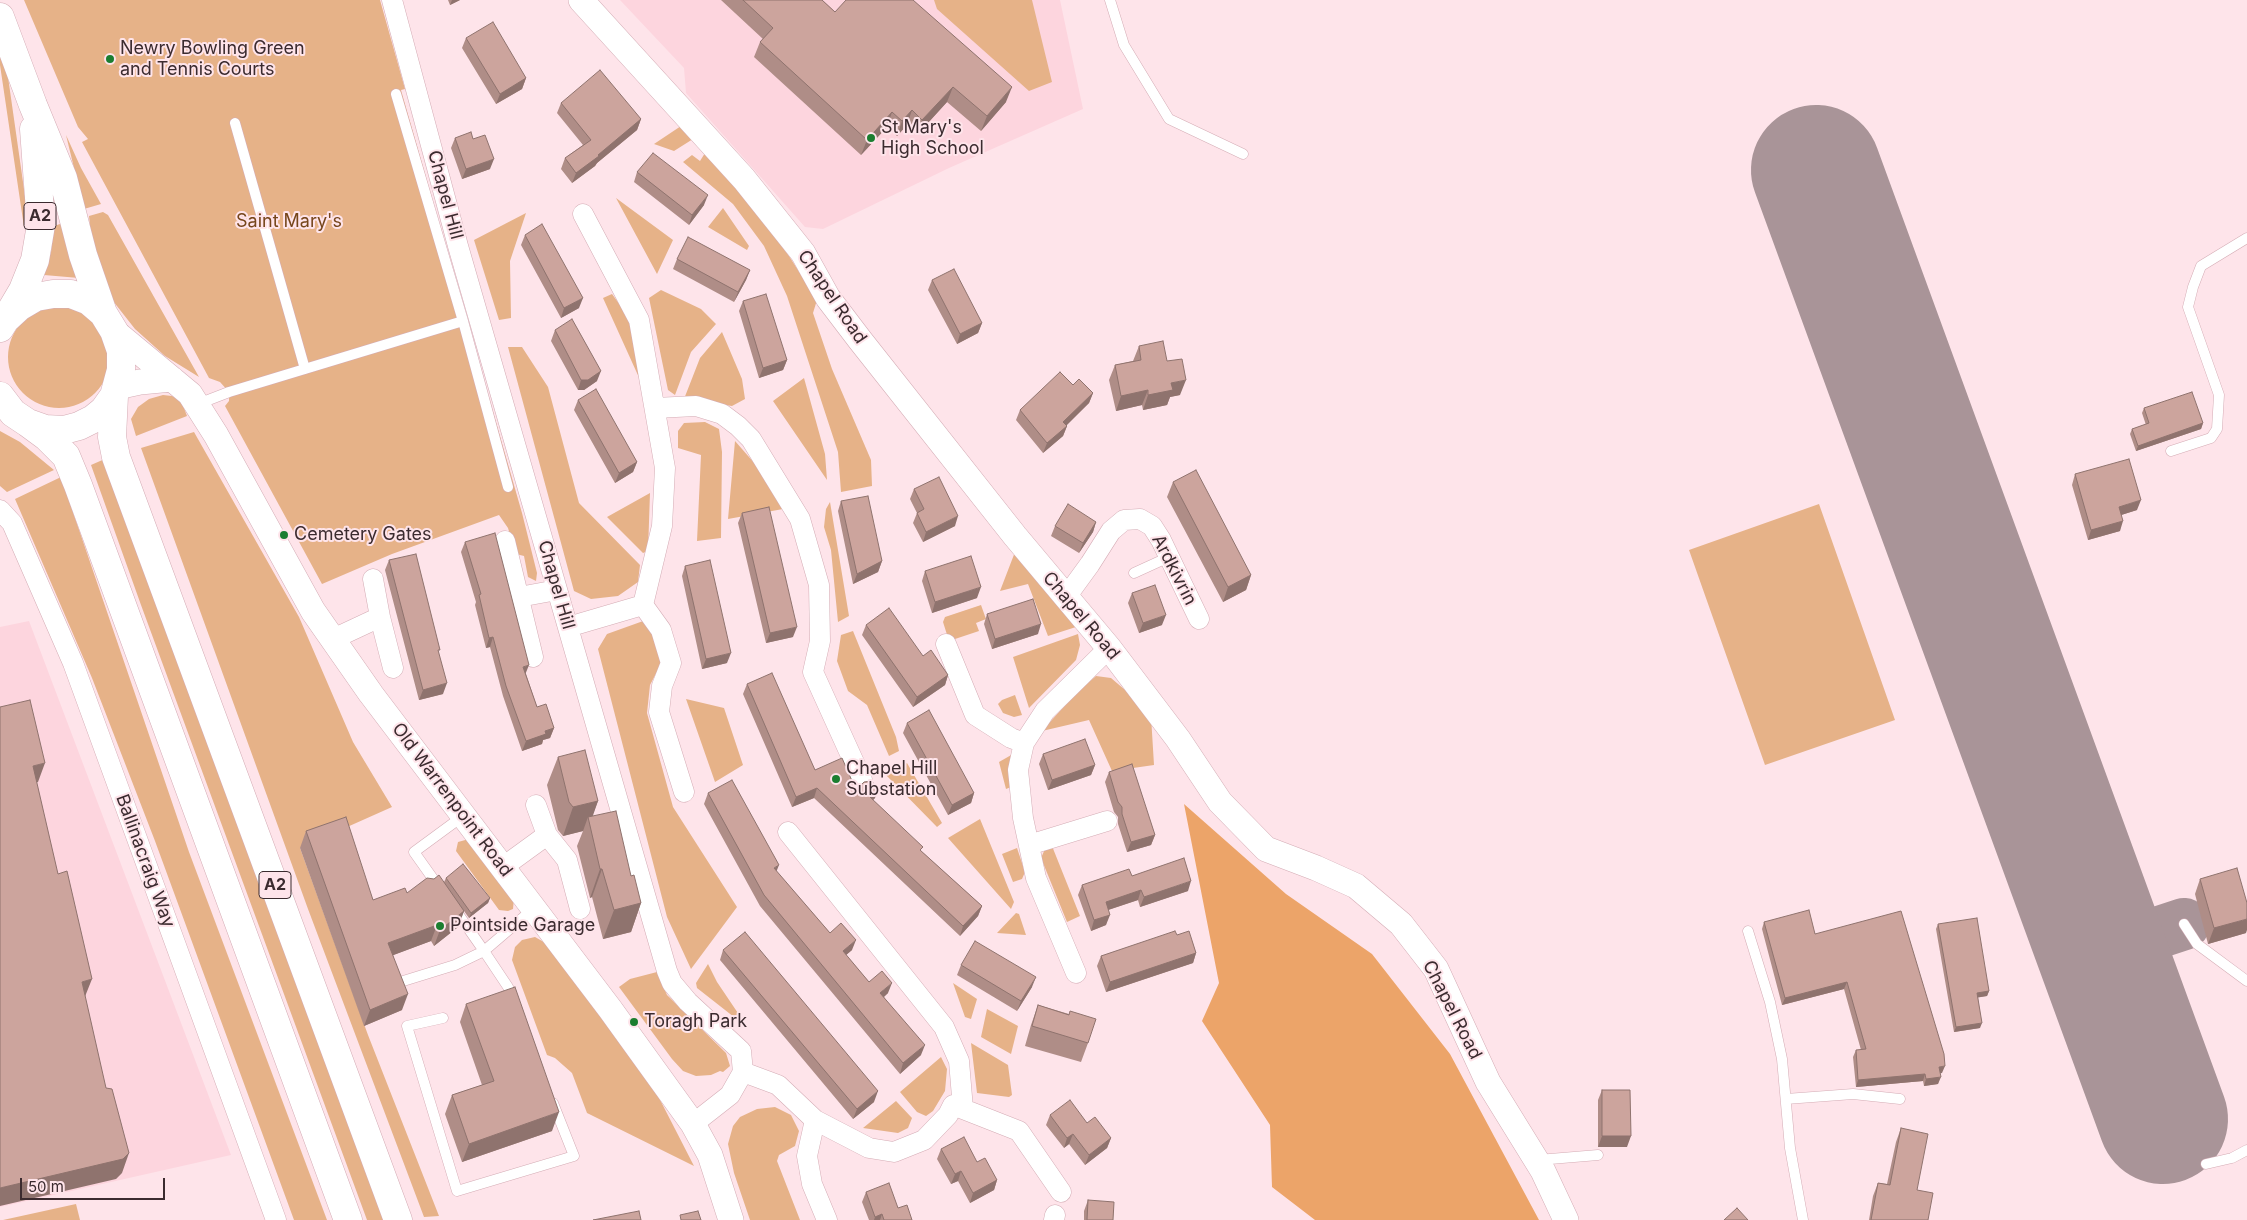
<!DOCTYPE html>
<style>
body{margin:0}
#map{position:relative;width:2247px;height:1220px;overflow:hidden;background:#fee4ea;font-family:Inter,sans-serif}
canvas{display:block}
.scale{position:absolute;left:20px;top:1178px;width:145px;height:22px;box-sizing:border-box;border:2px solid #3b2b2f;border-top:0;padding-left:6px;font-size:15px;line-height:18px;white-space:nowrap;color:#3b2b2f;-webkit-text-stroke:4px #fee4ea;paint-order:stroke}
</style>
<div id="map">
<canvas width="2247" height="1220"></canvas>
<div class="scale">50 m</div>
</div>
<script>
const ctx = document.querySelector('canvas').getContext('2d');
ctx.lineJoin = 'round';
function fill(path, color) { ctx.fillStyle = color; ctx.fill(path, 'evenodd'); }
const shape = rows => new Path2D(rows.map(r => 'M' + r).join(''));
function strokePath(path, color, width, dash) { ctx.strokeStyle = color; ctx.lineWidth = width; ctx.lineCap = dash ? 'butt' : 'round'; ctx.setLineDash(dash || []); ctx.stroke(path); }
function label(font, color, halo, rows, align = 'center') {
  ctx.font = font + ' Inter,sans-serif'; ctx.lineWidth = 4; ctx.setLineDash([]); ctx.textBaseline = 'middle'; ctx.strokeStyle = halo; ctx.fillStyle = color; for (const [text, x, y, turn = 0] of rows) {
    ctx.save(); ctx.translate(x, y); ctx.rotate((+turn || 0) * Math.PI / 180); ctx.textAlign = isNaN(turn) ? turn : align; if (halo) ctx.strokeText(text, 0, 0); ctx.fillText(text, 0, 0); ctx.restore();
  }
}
fill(shape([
 [620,0,1060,0,1083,109,949,168,823,229,805,227,686,93,684,68],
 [29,621,231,1155,0,1207,0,627]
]), '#fdd5de');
fill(shape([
 [24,0,380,0,405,89,401,90,522,513,537,573,536,581,528,577,524,556,516,554,508,528,499,515,392,554,322,584,225,406,229,401,229,392,220,382,209,378,82,142,88,139,78,127],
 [934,0,1032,0,1052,82,1029,91,937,9],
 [0,51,7,70,25,196,27,224,24,227,0,65],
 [681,126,693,139,674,151,654,144],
 [66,135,81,168,101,204,84,209],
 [705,153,743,193,789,256,817,300,813,313,832,369,871,460,872,486,841,492,838,452,787,296,764,246,733,204,683,162,692,155,700,161],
 [616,198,673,240,657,274],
 [723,208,749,246,747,250,708,227],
 [103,212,108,215,199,377,165,356,135,329,113,301,91,236,89,216],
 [526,213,510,261,511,318,499,320,474,240],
 [63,223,79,278,44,275,51,252,54,226],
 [661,290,701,309,716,324,691,352,675,395,668,390,649,298],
 [612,294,633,323,646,393,603,298],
 '8 357a51 51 0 1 1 102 0a51 51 0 1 1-102 0Z',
 [722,332,742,379,745,399,732,406,684,399,700,358],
 [508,347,522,347,548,387,579,503,640,565,638,582,618,596,591,599,574,591],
 [804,378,825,454,827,480,773,401],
 [163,395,172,396,181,400,187,416,136,436,131,419,138,407,149,399],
 [705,422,719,429,722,452,721,538,697,541,701,455,678,448,678,431,684,423],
 [0,431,20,442,54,470,7,492,0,486],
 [194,432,299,617,353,742,392,807,300,848,368,1035,439,1216,424,1217,308,909,141,448],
 [735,441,756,465,783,509,728,519],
 [107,458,385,1220,367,1220,141,605,91,465],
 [61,477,189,852,327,1220,294,1220,155,841,92,678,15,499],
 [650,493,648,551,643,553,607,517],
 [830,502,849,616,838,622,831,550,824,527,826,509],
 [1819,504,1895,720,1765,765,1689,550],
 [1015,552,1076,627,1048,636,1028,584,1000,591],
 [981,605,986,619,976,623,979,631,949,641,943,622,945,617],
 [646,620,658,643,662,662,650,685,647,713,673,807,737,907,691,969,667,917,598,649,607,634],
 [853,631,896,737,899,751,889,756,867,705,848,691,837,661,841,635],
 [1078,634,1080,645,1076,660,1029,708,1013,657],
 [1096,676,1111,678,1138,701,1151,716,1154,765,1112,771,1089,720,1042,731,1076,693],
 [1015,695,1022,715,1014,717,1003,713,998,704,1002,700],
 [686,699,724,708,743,765,715,782],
 [1013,754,1011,787,1006,789,999,762],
 [907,763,942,823,937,827,886,775],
 [980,819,1014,902,1011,909,948,838],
 [469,839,514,898,513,909,508,911,499,910,456,851,458,842],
 [1052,846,1080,916,1067,922,1041,858,1045,849],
 [1017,848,1025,872,1022,879,1013,882,1002,854],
 [1016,913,1019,914,1026,935,997,933],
 [535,937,549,945,655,1090,694,1166,587,1113,572,1073,555,1058,547,1055,512,960,515,947,522,940],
 [708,964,717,982,748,1028,697,988,696,983],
 [657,972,667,995,726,1053,730,1066,723,1072,720,1071,711,1075,696,1076,683,1071,672,1059,619,987,630,979],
 [953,983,977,999,971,1019,965,1017],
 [987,1009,1018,1026,1011,1054,981,1037],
 [971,1043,1008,1065,1012,1095,1009,1097,977,1093],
 [941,1057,947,1069,945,1091,933,1111,926,1116,917,1112,900,1092],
 [896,1101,912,1118,908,1128,898,1133,863,1128],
 [775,1107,791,1115,799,1131,795,1146,779,1155,777,1161,800,1220,750,1220,734,1173,728,1144,733,1126,740,1117,757,1109],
 [76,1204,80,1220,3,1220]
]), '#e6b288');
fill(shape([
 [1184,804,1286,894,1372,954,1450,1054,1539,1220,1315,1220,1272,1187,1270,1125,1202,1021,1219,983]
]), '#eca469');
strokePath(shape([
 [1816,170,1816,157,1831,140],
 [2102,951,2184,924]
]), '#a99498', 52);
strokePath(shape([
 [1816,170,2163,1119]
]), '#a99498', 130);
const service = shape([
 [1110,0,1124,45,1169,119,1243,154],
 [396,94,463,321,508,487],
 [235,123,305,369],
 [198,404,229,392,463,321],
 [2171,451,2211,438,2217,429,2219,395,2188,307,2193,287,2201,266,2247,238],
 [1134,573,1169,557],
 [441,890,414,852,463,816],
 [2184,924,2197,944,2247,981],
 [1748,931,1770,1002,1782,1059,1790,1148,1803,1220],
 [400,982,455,965,484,951,454,908],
 [513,1000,508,987,484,951,533,909],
 [443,1018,407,1026,457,1191,574,1156,553,1103],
 [1786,1099,1853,1094,1900,1099],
 [1538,1160,1598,1155],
 [2206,1164,2232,1158,2247,1150]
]);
const minor = shape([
 [392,0,458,246,667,971,672,983,688,1002,741,1051,743,1072,730,1095,693,1124],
 [655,408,696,406,722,414,738,426,751,439,800,519,819,585,820,641,813,672,862,780],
 [0,510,12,523,73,663,276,1220],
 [505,541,533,657],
 [373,579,380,617,393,668],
 [519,597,557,590],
 [1066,597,1090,564,1111,531,1124,520,1140,519,1152,526,1161,540,1199,619],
 [643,605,661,630,671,663,662,686,659,712,684,792],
 [568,627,643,605,662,526,665,468,639,320,583,214],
 [333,639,380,617],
 [946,644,975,715,1011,738,1024,743],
 [536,805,547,835,567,860,580,909],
 [1029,845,1107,821],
 [503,867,547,835],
 [1076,973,1036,878,1023,818,1018,770,1024,743,1045,711,1109,648],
 [743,1072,778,1085,815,1120,869,1148,894,1152,924,1140,948,1115,953,1105,963,1109,959,1061,944,1027,788,832],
 [963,1109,1019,1131,1061,1192],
 [815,1120,807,1156,812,1184,827,1220],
 [1054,1220,1055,1215]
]);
const tertiary = shape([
 [581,0,744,179,803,253,828,298,860,340,1015,536,1109,648,1178,739,1220,802,1266,849,1316,868,1356,886,1401,924,1436,969,1488,1082,1543,1171,1566,1220],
 [114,331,190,394,216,435,313,611,371,694,610,1009,693,1124,710,1155,731,1220],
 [117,387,140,382,172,379]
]);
const trunk = shape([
 [0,17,33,105,63,178,83,255,103,313],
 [10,312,23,290,35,260,41,225,34,129],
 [0,328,5,320,19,307,36,297,53,294,71,294,89,301,103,313,114,331,121,351,121,370,114,396,104,410,93,419,79,426,64,430,45,429,28,423,13,413,0,396],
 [114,396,112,437,116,457,398,1220],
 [28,423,47,437,66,456,78,485,348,1220]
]);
strokePath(service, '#d4acb5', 11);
strokePath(minor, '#d4acb5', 21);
strokePath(tertiary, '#d4acb5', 26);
strokePath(trunk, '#d4acb5', 29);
strokePath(service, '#fff', 10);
strokePath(minor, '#fff', 20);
strokePath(tertiary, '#fff', 25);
strokePath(trunk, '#fff', 28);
fill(shape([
 [448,0,460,0,450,5],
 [721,0,822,0,835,12,1006,102,981,131,947,102,917,135,907,125,897,136,887,127,861,155,754,57,760,42,763,39],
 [466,38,526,78,522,89,496,104,462,48],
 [561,103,641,119,637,130,597,163,595,166,572,183,561,169,565,158,583,145,557,113],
 [455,138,473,139,490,169,462,179,451,148],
 [637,172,704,205,689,225,634,182],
 [525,235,579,308,561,318,521,245],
 [677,259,750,270,746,280,734,302,673,269],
 [932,280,982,323,978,333,957,344,928,290],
 [743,301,787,360,783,370,759,378,739,311],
 [555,330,597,381,584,390,578,390,551,341],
 [1139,346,1167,361,1180,395,1170,397,1167,405,1143,410,1142,405,1116,411,1109,380,1115,365,1133,361],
 [1073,385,1093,393,1089,403,1066,425,1067,426,1063,436,1043,453,1016,420,1020,410],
 [578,400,637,462,633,472,615,483,574,410],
 [2144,408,2203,423,2201,429,2136,451,2130,434,2132,429,2146,425,2142,413],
 [2075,474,2137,510,2121,515,2120,531,2088,540,2072,485],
 [1173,482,1251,575,1246,590,1223,602,1167,497],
 [914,489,955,526,923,542,913,523,917,513,910,499],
 [841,501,882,561,878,572,853,584,838,511],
 [742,513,793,637,766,643,738,523],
 [1096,522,1093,532,1079,553,1051,536,1055,526],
 [465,542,526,674,537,707,554,728,550,738,543,740,542,744,522,751,503,696,490,647,486,648,475,605,476,602,461,552],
 [389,560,438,653,443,694,419,700,385,570],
 [685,566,727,663,702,669,682,576],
 [925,571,977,598,932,613,922,581],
 [1132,593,1162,625,1139,633,1128,603],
 [987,614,1038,634,992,649,984,624],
 [866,625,923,656,948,675,945,685,913,707,862,635],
 [747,684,815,770,875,798,873,800,921,851,982,906,978,916,960,936,814,798,792,807,743,694],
 [907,723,974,793,971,803,948,815,903,733],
 [1043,754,1095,765,1091,775,1048,790,1039,764],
 [558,757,598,801,592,816,631,876,641,903,631,932,603,939,592,897,590,898,577,846,583,831,563,836,558,830,547,785],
 [1109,772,1155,835,1151,845,1127,852,1118,824,1118,817,1114,812,1105,782],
 [708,793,830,933,852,950,846,955,869,982,888,993,884,997,921,1055,900,1074,760,906,704,804],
 [306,831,373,900,407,893,444,882,446,878,490,898,488,903,469,918,464,911,458,927,434,946,431,941,393,955,402,1010,364,1026,300,848],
 [1132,876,1188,891,1140,907,1138,900,1108,910,1106,925,1091,931,1078,895,1082,885],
 [2200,879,2246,933,2208,944,2195,894],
 [1764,922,1815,934,1942,1073,1940,1073,1938,1084,1924,1086,1923,1081,1856,1087,1853,1057,1856,1050,1861,1050,1844,989,1782,1005,1762,929],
 [1938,924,1989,991,1987,996,1978,997,1980,1028,1954,1032,1936,929],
 [1177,935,1196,953,1193,963,1106,992,1097,966,1101,956],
 [723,950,874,1102,853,1119,720,960],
 [961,965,1032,987,1017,1011,957,975],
 [466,1004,552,1131,462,1162,445,1114,452,1095,482,1085,460,1022],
 [1038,1005,1069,1014,1088,1043,1081,1062,1025,1046,1031,1025],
 [1602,1090,1627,1147,1598,1147,1598,1100],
 [1050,1115,1087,1123,1111,1138,1107,1148,1085,1165,1069,1144,1064,1148,1046,1125],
 [1901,1128,1917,1190,1928,1220,1869,1220,1873,1196,1878,1183,1887,1184,1896,1142],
 [941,1149,977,1162,997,1180,994,1190,970,1203,958,1181,951,1184,937,1159],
 [866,1192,898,1208,912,1220,869,1220,862,1202],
 [1088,1200,1113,1220,1084,1220,1084,1211]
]), '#af8d87');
fill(shape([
 [452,0,460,0,450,5],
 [526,78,522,89,496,104,500,94],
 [953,87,947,102,917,135,922,120],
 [1012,87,1006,102,981,131,987,116],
 [912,110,907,125,897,136,902,121],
 [892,112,887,127,861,155,867,140],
 [641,119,637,130,597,163,595,166,572,183,576,173],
 [494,159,490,169,462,179,466,169],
 [708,195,704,205,689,225,692,215],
 [750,270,746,280,734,302,738,292],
 [583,298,579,308,561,318,564,308],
 [982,323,978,333,957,344,960,334],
 [787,360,783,370,759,378,763,368],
 [601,371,597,381,584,390,578,390,581,380],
 [1186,380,1180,395,1170,397,1167,405,1143,410,1148,395,1171,383],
 [1148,390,1142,405,1116,411,1121,396],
 [1093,393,1089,403,1060,432,1063,422],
 [2203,423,2201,429,2136,451,2138,446],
 [1067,426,1063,436,1043,453,1047,443],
 [637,462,633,472,615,483,619,473],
 [2141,500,2137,510,2115,517,2119,507],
 [958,516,955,526,923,542,926,532],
 [2123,521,2120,531,2088,540,2091,530],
 [1096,522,1093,532,1079,553,1083,543],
 [882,561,878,572,853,584,857,574],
 [1251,575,1246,590,1223,602,1228,587],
 [981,587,977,598,932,613,935,602],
 [1166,615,1162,625,1139,633,1143,623],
 [1041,624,1038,634,992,649,995,639],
 [797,627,793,637,766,643,770,633],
 [493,637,490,647,486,648,489,638],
 [731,653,727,663,702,669,706,659],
 [529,665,525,675,523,667],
 [948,675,945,685,913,707,917,697],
 [447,683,443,694,419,700,423,690],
 [554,728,550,738,543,740,542,744,522,751,526,741,545,731],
 [45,763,38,782,26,785,33,766],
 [1095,765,1091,775,1048,790,1052,780],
 [817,788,814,798,792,807,796,797],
 [879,788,875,798,866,807,870,797],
 [974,793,971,803,948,815,952,805],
 [598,801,590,824,588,817,583,831,563,836,573,807],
 [1155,835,1151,845,1127,852,1131,842],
 [779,865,775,875,774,868],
 [600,869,602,869,592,897,590,898],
 [1191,881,1188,891,1140,907,1144,897],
 [1141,890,1138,900,1102,912,1106,902],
 [490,898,488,903,469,918,471,913],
 [641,903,631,932,603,939,614,910],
 [982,906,978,916,960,936,963,926],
 [464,911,458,927,434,946,440,930],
 [1110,915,1106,925,1091,931,1094,920],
 [2247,919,2247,930,2246,933,2208,944,2214,928],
 [437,925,431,941,383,959,388,943],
 [856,940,852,950,839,961,843,951],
 [1196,953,1193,963,1106,992,1110,982],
 [1036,977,1032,987,1017,1011,1021,1001],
 [92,979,84,999,82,982],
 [1847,982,1844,989,1782,1005,1785,998],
 [892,983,888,993,877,1003,880,993],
 [1989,991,1987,996,1975,998,1977,993],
 [408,994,402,1010,364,1026,370,1010],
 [1982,1023,1980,1028,1954,1032,1956,1027],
 [925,1045,921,1055,900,1074,903,1063],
 [1945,1066,1942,1073,1936,1074,1939,1067],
 [1925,1074,1923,1081,1856,1087,1858,1080],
 [1941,1077,1938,1084,1924,1086,1926,1079],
 [878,1091,874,1102,853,1119,857,1109],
 [559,1112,552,1131,462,1162,469,1144],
 [1073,1134,1069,1144,1064,1148,1067,1138],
 [1602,1136,1631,1136,1627,1147,1598,1147],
 [1111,1138,1107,1148,1085,1165,1089,1155],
 [129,1153,122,1173,116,1179,0,1206,0,1188],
 [961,1171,958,1181,951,1184,955,1174],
 [997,1180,994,1190,970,1203,973,1193],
 [882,1214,880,1220,874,1220,875,1217]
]), '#8f736e');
const building = shape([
 [743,0,822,0,835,12,846,0,913,0,1012,87,987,116,953,87,922,120,912,110,902,121,892,112,867,140,760,42,773,28,743,0],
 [493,22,526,78,500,94,466,38,493,22],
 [600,70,641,119,598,155,599,156,576,173,565,158,591,140,561,103,600,70],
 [471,132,473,139,485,135,494,159,466,169,455,138,471,132],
 [653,153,708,195,692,215,637,172,653,153],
 [542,224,583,298,564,308,525,235,542,224],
 [688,237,750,270,738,292,677,259,688,237],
 [954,269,982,323,960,334,932,280,954,269],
 [766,294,787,360,763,368,743,301,766,294],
 [572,319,601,371,588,380,581,380,555,330,572,319],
 [1163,341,1167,361,1182,359,1186,380,1171,383,1173,390,1148,395,1148,390,1121,396,1115,365,1141,360,1139,346,1163,341],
 [1060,372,1073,385,1079,379,1093,393,1063,422,1067,426,1047,443,1020,410,1060,372],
 [596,389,637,462,619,473,578,400,596,389],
 [2192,392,2203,423,2138,446,2132,429,2149,423,2144,408,2192,392],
 [2129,459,2141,500,2119,507,2123,521,2091,530,2075,474,2129,459],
 [1196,470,1251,575,1228,587,1173,482,1196,470],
 [939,477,958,516,926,532,917,513,924,509,914,489,939,477],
 [868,496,882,561,857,574,841,501,868,496],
 [1068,504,1096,522,1083,543,1055,526,1068,504],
 [769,507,797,627,770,633,742,513,769,507],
 [495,533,529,665,523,667,537,707,546,704,554,728,545,731,546,734,526,741,506,686,493,637,489,638,479,595,481,594,465,542,495,533],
 [416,554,440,650,438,650,447,683,423,690,389,560,416,554],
 [971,556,981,587,935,602,925,571,971,556],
 [710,560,731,653,706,659,685,566,710,560],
 [1155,585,1166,615,1143,623,1132,593,1155,585],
 [1033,599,1041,624,995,639,987,614,1033,599],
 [889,608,923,656,931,650,948,675,917,697,866,625,889,608],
 [772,673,815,770,842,758,856,790,864,782,871,781,879,788,870,797,923,847,920,850,982,906,963,926,817,788,796,797,747,684,772,673],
 [30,700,45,763,33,766,58,874,67,871,92,979,82,982,106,1088,112,1089,129,1153,123,1159,0,1188,0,707,30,700],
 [929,710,974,793,952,805,907,723,929,710],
 [1085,739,1095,765,1052,780,1043,754,1085,739],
 [585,750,598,801,573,807,569,802,558,757,585,750],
 [1132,764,1155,835,1131,842,1122,814,1122,807,1118,802,1109,772,1132,764],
 [732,780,779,865,774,868,830,933,841,923,856,940,843,951,869,982,882,971,892,983,880,993,925,1045,903,1063,764,895,708,793,732,780],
 [616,811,631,876,634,875,641,903,614,910,602,869,600,869,588,817,616,811],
 [346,817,373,900,405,888,407,893,427,878,434,879,439,875,464,911,440,930,437,925,388,943,408,994,370,1010,306,831,346,817],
 [1184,858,1191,881,1144,897,1141,890,1106,902,1110,915,1094,920,1082,885,1129,869,1132,876,1184,858],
 [463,864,490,898,471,913,446,878,463,864],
 [2237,868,2247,903,2247,919,2214,928,2200,879,2237,868],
 [1809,910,1815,934,1901,911,1944,1054,1945,1066,1939,1067,1941,1077,1926,1079,1925,1074,1858,1080,1856,1050,1866,1049,1847,982,1785,998,1764,922,1809,910],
 [1977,918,1989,991,1977,993,1982,1023,1956,1027,1938,924,1977,918],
 [1175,931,1177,935,1189,931,1196,953,1110,982,1101,956,1175,931],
 [745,932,878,1091,857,1109,723,950,745,932],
 [975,941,1036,977,1021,1001,961,965,975,941],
 [515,987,559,1112,469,1144,452,1095,494,1081,466,1004,515,987],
 [1038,1005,1069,1015,1070,1011,1096,1019,1088,1043,1032,1026,1038,1005],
 [1602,1090,1630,1090,1631,1136,1602,1136,1602,1090],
 [1070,1100,1087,1123,1095,1117,1111,1138,1089,1155,1073,1134,1067,1138,1050,1115,1070,1100],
 [1901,1128,1928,1134,1917,1190,1933,1193,1928,1220,1871,1220,1878,1183,1890,1185,1901,1128],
 [964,1137,977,1162,985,1158,997,1180,973,1193,961,1171,955,1174,941,1149,964,1137],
 [889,1183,898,1208,907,1205,912,1220,884,1220,882,1214,875,1217,866,1192,889,1183],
 [1088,1200,1114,1202,1113,1220,1087,1220,1088,1200],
 [1737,1208,1748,1220,1724,1220,1737,1208],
 [639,1211,641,1220,593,1220,639,1211],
 [698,1211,701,1220,681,1220,680,1215,698,1211]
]);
fill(building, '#cca49d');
strokePath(building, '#8f736e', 1);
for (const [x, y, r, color] of [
 [110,59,5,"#1b7e30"],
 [871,138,5,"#1b7e30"],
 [284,535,5,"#1b7e30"],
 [836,779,5,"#1b7e30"],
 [440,926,5,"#1b7e30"],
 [634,1022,5,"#1b7e30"]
]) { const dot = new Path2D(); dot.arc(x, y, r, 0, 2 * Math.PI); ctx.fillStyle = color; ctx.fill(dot); strokePath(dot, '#fee4ea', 2); }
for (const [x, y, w] of [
 [40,216,32],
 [275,885,32]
]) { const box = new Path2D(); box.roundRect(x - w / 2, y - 13.5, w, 27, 4); ctx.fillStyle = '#fee4ea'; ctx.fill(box); strokePath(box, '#3b2b2f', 1); }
label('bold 16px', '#3b2b2f', null, [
 ["A2",40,216],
 ["A2",275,885]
]);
label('18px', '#3b2b2f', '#fee4ea', [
 ["Newry Bowling Green",120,49],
 ["and Tennis Courts",120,70],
 ["St Mary's",881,128],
 ["High School",881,149],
 ["Cemetery Gates",294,535],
 ["Chapel Hill",846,769],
 ["Substation",846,790],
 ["Pointside Garage",450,926],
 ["Toragh Park",644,1022]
], 'left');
label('18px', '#3b2b2f', '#fee4ea', [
 ["Chapel Hill",445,195,75],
 ["Chapel Road",832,297,56],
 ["Ardkivrin",1174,570,63],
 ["Chapel Hill",556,585,74],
 ["Chapel Road",1081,616,50],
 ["Old Warrenpoint Road",452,800,53],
 ["Ballinacraig Way",145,861,70],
 ["Chapel Road",1452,1010,63]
]);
label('18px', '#76461b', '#fee4ea', [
 ["Saint Mary's",289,222]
]);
</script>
